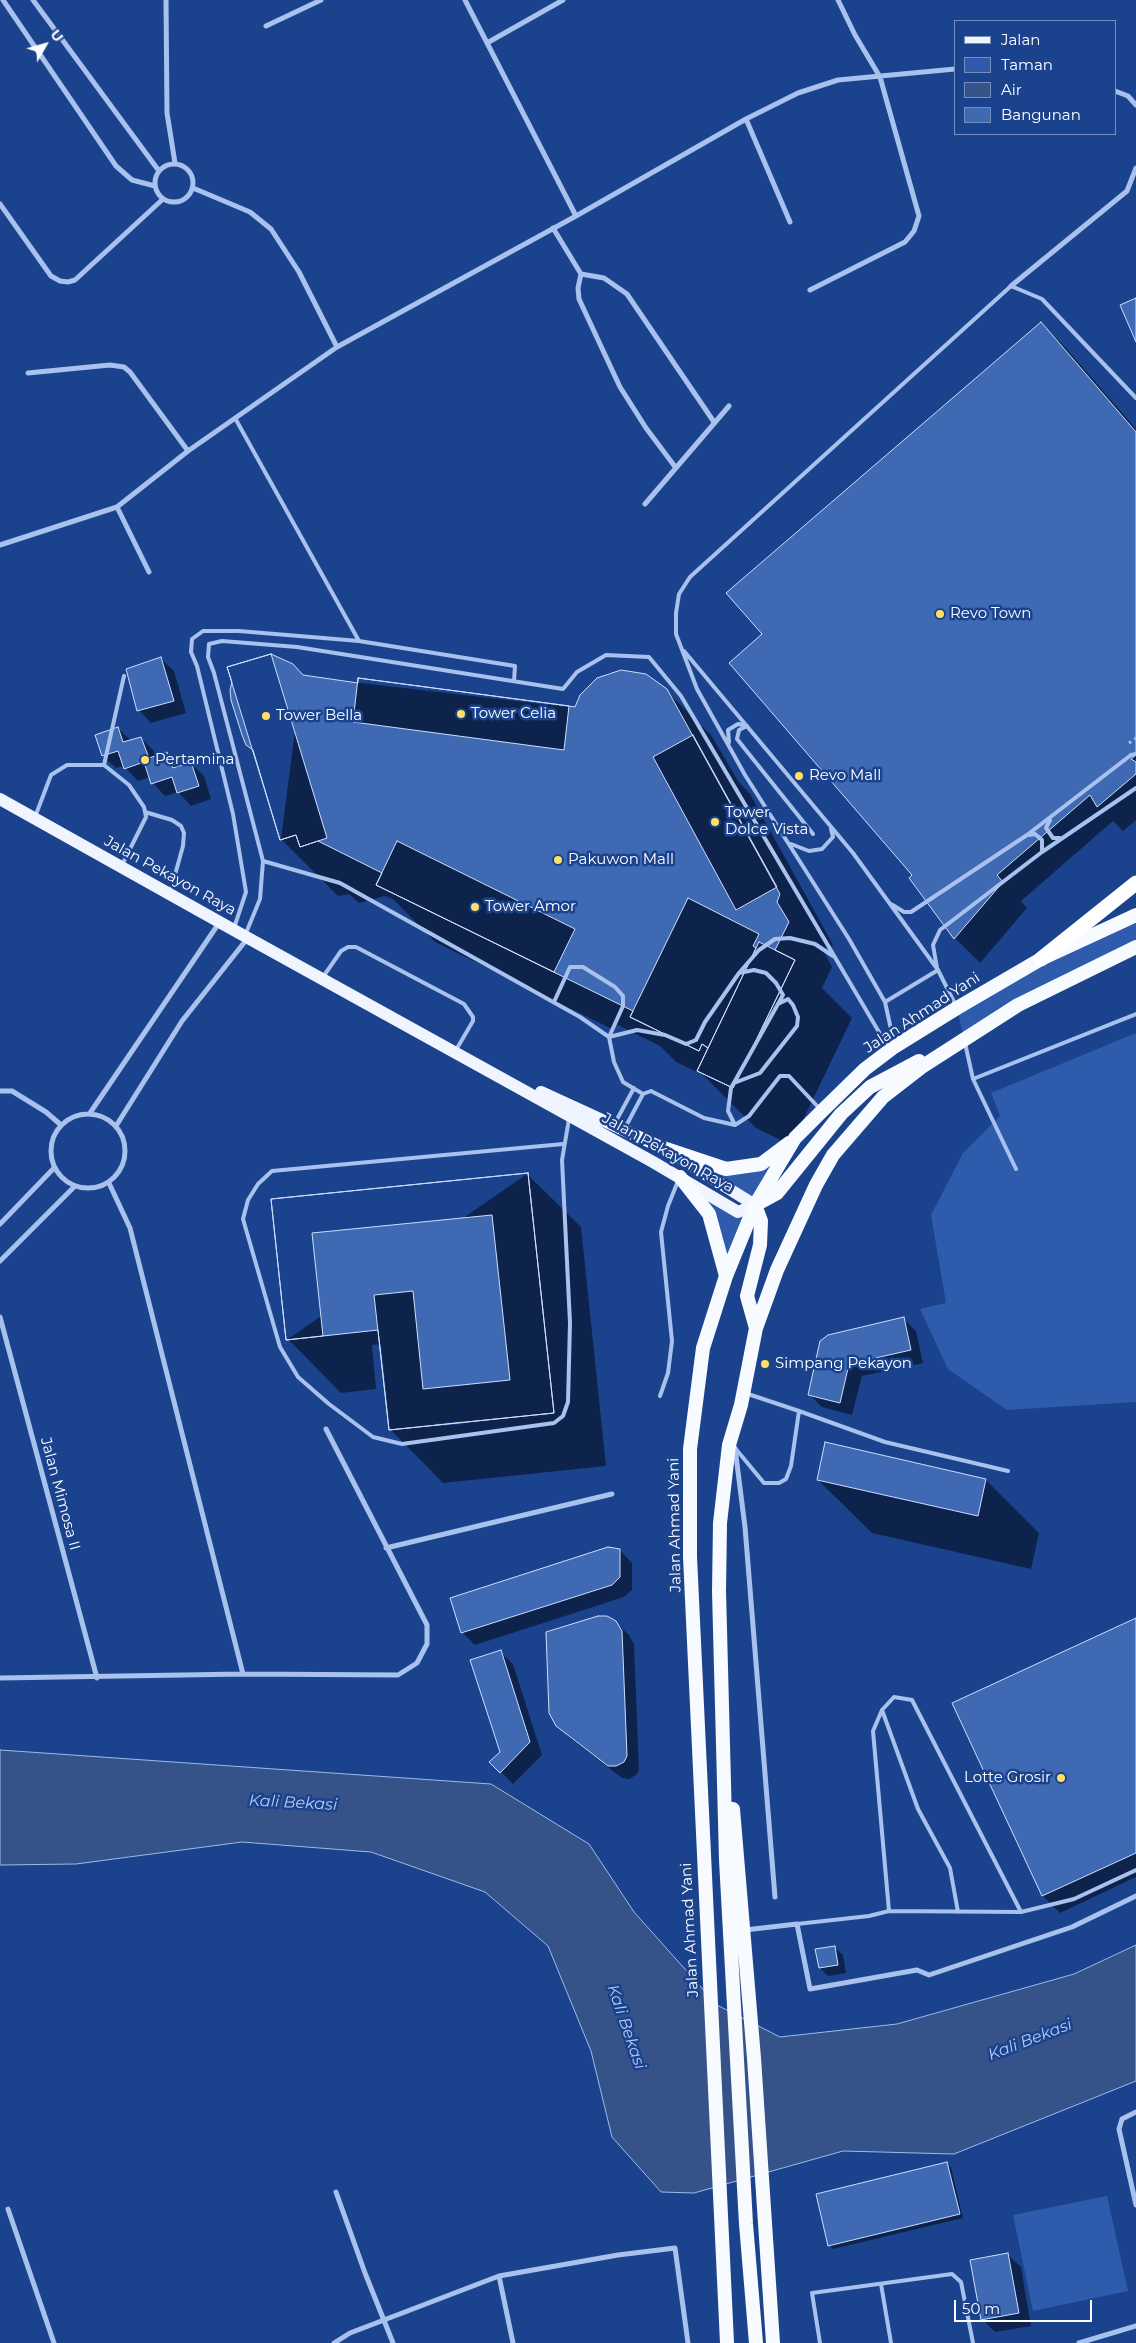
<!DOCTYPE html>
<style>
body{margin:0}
#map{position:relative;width:1136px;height:2343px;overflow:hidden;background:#1b438d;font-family:Montserrat,sans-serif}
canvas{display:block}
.legend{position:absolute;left:954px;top:20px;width:162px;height:115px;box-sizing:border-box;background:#1b438d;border:1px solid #768ebb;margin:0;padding:6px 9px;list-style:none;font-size:15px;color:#fff}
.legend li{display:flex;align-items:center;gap:10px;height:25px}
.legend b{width:25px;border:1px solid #768ebb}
.north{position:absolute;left:20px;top:20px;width:50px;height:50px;-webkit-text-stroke:4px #1b438d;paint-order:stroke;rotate:52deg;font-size:14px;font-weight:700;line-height:20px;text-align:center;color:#fff}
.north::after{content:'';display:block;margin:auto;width:18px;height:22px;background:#fff;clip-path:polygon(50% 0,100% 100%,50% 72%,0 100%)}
.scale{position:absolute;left:954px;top:2300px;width:138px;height:22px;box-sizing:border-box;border:2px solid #fff;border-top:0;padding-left:6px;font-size:15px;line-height:18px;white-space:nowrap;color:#fff;-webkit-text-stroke:4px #1b438d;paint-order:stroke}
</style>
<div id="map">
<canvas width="1136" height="2343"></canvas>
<ul class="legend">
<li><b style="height:6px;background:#eff4ff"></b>Jalan</li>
<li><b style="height:14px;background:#2e5bab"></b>Taman</li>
<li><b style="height:14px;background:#365389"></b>Air</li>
<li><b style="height:14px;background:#3f6ab3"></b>Bangunan</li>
</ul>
<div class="north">U</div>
<div class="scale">50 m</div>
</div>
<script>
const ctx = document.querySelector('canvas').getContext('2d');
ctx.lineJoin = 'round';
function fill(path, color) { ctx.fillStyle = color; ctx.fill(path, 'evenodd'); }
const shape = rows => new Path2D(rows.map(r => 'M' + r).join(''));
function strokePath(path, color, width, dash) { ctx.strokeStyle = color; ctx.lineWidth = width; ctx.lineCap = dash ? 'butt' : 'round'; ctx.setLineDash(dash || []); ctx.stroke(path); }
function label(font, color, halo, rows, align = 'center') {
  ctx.font = font + ' Montserrat,sans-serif'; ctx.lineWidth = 5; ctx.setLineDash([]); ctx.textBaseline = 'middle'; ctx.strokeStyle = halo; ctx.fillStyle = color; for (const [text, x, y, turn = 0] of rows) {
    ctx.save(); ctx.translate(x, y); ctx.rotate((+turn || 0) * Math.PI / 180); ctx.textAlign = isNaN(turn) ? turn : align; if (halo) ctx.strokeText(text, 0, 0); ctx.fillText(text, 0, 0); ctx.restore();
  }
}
fill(shape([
 [1136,915,1136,947,964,1039,957,1008],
 [1136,1033,1136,1402,1007,1410,948,1369,920,1309,946,1303,931,1215,963,1153,1000,1116,991,1093],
 [795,1138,726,1276,709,1214,680,1177,738,1212,754,1206,663,1148,726,1169,761,1164],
 [1107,2196,1128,2291,1033,2311,1013,2215]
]), '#2e5bab');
const water = shape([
 [0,1750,491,1784,589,1844,634,1912,717,2005,780,2037,897,2024,1074,1974,1136,1945,1136,2081,954,2154,843,2151,694,2193,661,2192,612,2137,591,2051,548,1946,485,1892,371,1852,242,1842,76,1864,0,1865,0,1750]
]);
fill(water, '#365389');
strokePath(water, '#9bbbef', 1);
fill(shape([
 [1041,323,1066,348,1136,429,1136,820,1123,831,1113,821,1021,901,1027,908,980,963,955,938,911,878,914,876,764,634],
 [161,659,174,671,186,713,151,723,139,710],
 [634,672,656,681,711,735,738,781,750,794,833,945,823,950,832,967,822,988,852,1018,791,1145,756,1128,703,1075,676,1062,660,1046,614,1023,612,1029,435,942,393,899,385,896,359,903,349,894,338,896,281,839,302,676,575,708,598,679,609,673],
 [118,728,131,741,141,738,154,751,156,757,167,754,180,766,191,764,204,776,211,799,191,806,178,792,165,796,153,783,150,777,138,781,124,766,116,768,103,756],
 [527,1174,581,1227,606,1466,443,1483,390,1429,381,1344,372,1345,376,1389,341,1393,288,1339],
 [463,1421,464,1424,435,1426,435,1424],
 [903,1318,916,1331,923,1363,862,1376,852,1415,822,1407,809,1394],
 [818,1480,986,1480,1039,1533,1031,1569,872,1533],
 [620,1550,632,1563,632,1590,624,1597,475,1645,462,1632],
 [1136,1619,1136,1877,1060,1913,1043,1896,954,1703],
 [615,1622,629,1635,634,1644,639,1770,636,1775,629,1779,622,1778,570,1738,557,1725],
 [500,1652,513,1664,542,1755,513,1784,491,1762,501,1752],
 [834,1947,843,1955,846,1973,828,1976,820,1968],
 [947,2164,951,2167,963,2218,833,2249,829,2245],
 [1008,2255,1021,2267,1031,2326,995,2332,982,2319]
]), '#0007');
const building = shape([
 [1136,298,1136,342,1120,305,1136,298],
 [1041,322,1136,432,1136,755,1131,759,1136,762,1136,774,1097,807,1090,795,997,875,1003,882,954,939,909,878,912,875,729,663,762,634,726,593,1041,322],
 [271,654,327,838,300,847,296,835,280,840,227,667,271,654],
 [271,654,293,664,303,675,358,683,358,678,569,706,575,707,580,695,597,678,621,670,646,674,667,689,780,894,777,902,789,922,775,950,795,960,733,1088,697,1071,708,1048,702,1044,699,1051,630,1017,633,1011,376,885,382,873,318,841,300,847,296,835,280,840,253,750,246,745,242,735,231,700,230,690,232,682,227,667,271,654],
 [161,657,174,701,137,711,126,669,161,657],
 [358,678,569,706,564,750,353,722,358,678],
 [118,727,123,742,141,737,149,758,167,752,173,768,191,762,199,786,177,793,172,777,151,784,144,762,124,769,118,751,102,756,95,735,118,727],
 [693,735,777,887,736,910,653,757,693,735],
 [397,841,575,929,554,972,376,885,397,841],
 [688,898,759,934,753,946,756,948,708,1048,702,1044,699,1051,630,1017,688,898],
 [759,942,795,960,733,1088,697,1071,759,942],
 [528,1173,554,1413,389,1430,378,1330,286,1340,271,1199,528,1173],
 [528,1173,554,1413,389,1430,374,1295,413,1291,423,1389,510,1380,492,1215,312,1233,323,1336,286,1340,271,1199,528,1173],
 [904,1317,911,1350,849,1364,840,1403,808,1395,820,1341,828,1335,904,1317],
 [825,1442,986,1479,978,1516,817,1480,825,1442],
 [608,1547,620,1549,620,1577,612,1585,461,1633,450,1598,608,1547],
 [598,1616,607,1616,616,1621,622,1631,627,1756,624,1762,616,1766,608,1766,556,1726,549,1713,546,1632,598,1616],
 [1136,1618,1136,1853,1042,1896,952,1703,1136,1618],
 [501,1650,530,1742,500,1773,489,1762,500,1752,470,1660,501,1650],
 [835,1946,838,1965,819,1968,815,1949,835,1946],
 [947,2162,960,2214,828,2246,816,2194,947,2162],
 [1008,2253,1019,2313,981,2320,970,2260,1008,2253]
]);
fill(building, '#3f6ab3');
strokePath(building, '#cedefa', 1);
strokePath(shape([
 [1129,743,1136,738]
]), '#a8c1ed', 3, [2.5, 4]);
strokePath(shape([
 [235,418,359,641],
 [684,651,853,853,938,970,956,1006],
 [747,726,739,730,737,739,813,834],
 [729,742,728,730,738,724,747,726],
 [104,765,124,676],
 [145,812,172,820,181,826,184,833,183,846,170,893],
 [35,817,51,775,67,765,104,765,129,785,144,807,146,817,122,865],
 [1050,820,1046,828,1053,838,1060,838],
 [1029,835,1035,834,1042,840,1042,852],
 [791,844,809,851,822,849,833,837,831,829],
 [263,861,340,883,580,1017,609,1037,637,1030,665,1035,686,1044,696,1040,705,1022,739,973,754,970,766,973,776,983,783,995,731,1088,728,1111,735,1125],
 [891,904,904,912,911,912,1027,835,1131,755,1136,754],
 [234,928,246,892,233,814,197,666,191,652,192,639,203,631,239,631,359,641,515,666,514,681],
 [246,933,260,899,263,861,214,673,208,657,209,644,222,641,297,647,563,689,577,672,606,655,649,657,681,696,889,1049],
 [937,968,933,945,940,930,1042,852,1136,788],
 [739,973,759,950,775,939,790,938,815,944,833,956],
 [323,977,341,951,348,947,356,947,464,1004,473,1017,473,1021,456,1050],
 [554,1002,570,967,583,967,615,987,623,996,623,1006,609,1037,614,1062,623,1082,643,1094],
 [885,1002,938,970],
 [894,1043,885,1002,849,939,745,775,697,689,676,634,676,613,679,594,690,577,1011,286,1042,299,1136,398],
 [965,1043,973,1079],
 [734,1083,760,1073,797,1026,798,1017,793,1005,788,999,778,1004],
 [615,1123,634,1088],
 [625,1128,643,1094,651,1091,704,1118,735,1125,749,1116,780,1076,789,1076,820,1109],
 [563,1144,272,1171,258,1184,248,1200,243,1219,280,1347,298,1377,329,1404,373,1437,402,1444,554,1423,563,1416,568,1402,570,1323,562,1160,569,1119],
 [1016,1169,973,1079,1136,1014],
 [660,1396,668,1373,672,1341,661,1232,668,1206,678,1181],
 [799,1411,885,1442,1008,1471],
 [735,1448,764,1483,779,1483,786,1479,791,1466,799,1411,745,1393],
 [882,1710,918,1809,950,1868,958,1912],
 [889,1911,873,1731,882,1710,894,1697,912,1700,1021,1912],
 [797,1924,869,1916,889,1911,1021,1912,1074,1899,1136,1870],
 [881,2284,891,2343],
 [820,2343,812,2293,952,2274,961,2282,973,2343]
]), '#a8c1ed', 4);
strokePath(shape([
 [3,0,116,166,132,180,155,186],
 [33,0,159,171],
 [166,0,167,113,175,163],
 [465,0,576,216],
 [266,26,321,0],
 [487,43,563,0],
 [1115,91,1128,96,1136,105],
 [746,119,790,222],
 '155 183a19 19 0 1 1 38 0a19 19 0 1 1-38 0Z',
 [193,188,250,212,271,229,299,272,337,347],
 [0,204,51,276,60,281,68,282,75,280,163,199],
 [553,228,581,274,578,288,579,299,620,387,646,428,676,468],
 [581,274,604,278,627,294,714,422],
 [1011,286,1127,191,1136,168],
 [810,290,905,242,914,231,919,216,880,77,855,35,838,0],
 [28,373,110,365,124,367,130,372,188,451],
 [645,504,729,406],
 [117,507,149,572],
 [0,545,117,507,188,451,337,347,576,216,746,119,798,93,838,80,955,69],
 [0,1091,12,1091,46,1112,61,1125],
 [90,1113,219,923],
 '51 1151a37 37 0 1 1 74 0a37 37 0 1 1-74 0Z',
 [116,1126,182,1021,247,939],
 [109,1183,130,1228,243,1674],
 [0,1224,54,1168],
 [0,1261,75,1186],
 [0,1317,97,1678],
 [735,1448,745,1527,775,1897],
 [386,1548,612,1494],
 [0,1678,243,1674,398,1675,417,1663,427,1644,427,1625,326,1429],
 [745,1930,797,1924,810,1989,917,1970,929,1975,1072,1927,1136,1896],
 [1136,2112,1122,2119,1119,2129,1136,2205],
 [336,2192,365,2273,393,2343],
 [8,2209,54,2343],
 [499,2276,513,2343],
 [334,2343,350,2333,499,2276,618,2255,675,2248,688,2343],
 [1079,2343,1136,2326]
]), '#a8c1ed', 5);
strokePath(shape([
 [0,799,248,938,653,1162,738,1212,755,1205],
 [541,1092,663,1148,755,1205]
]), '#eff4ff', 12);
strokePath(shape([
 [663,1148,726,1169,761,1164,789,1143],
 [680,1177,709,1214,726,1276],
 [755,1205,777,1193,841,1114,870,1087,919,1061],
 [755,1205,761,1221,760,1245,747,1296,756,1328],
 [733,1809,754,2058,773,2343],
 [727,2343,690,1557,690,1449,703,1348,726,1276,755,1205,795,1138,822,1111,865,1069,894,1047,957,1008,1041,959,1136,915],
 [756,2343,746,2224,726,1860,719,1591,720,1523,729,1445,741,1405,756,1328,777,1270,816,1185,833,1155,883,1097,923,1066,1018,1005,1136,947]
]), '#f7faff', 14);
strokePath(shape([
 [1041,959,1136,883]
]), '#fff', 15);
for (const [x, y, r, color] of [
 [940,614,5,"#fee065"],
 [461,714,5,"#fee065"],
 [266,716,5,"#fee065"],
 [145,760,5,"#fee065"],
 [799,776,5,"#fee065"],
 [715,822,5,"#fee065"],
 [558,860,5,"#fee065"],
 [475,907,5,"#fee065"],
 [765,1364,5,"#fee065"],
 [1061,1778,5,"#fee065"]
]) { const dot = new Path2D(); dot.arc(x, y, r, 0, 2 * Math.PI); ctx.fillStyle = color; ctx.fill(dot); strokePath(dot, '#1b438d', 2); }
label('15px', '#fff', '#1b438d', [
 ["Revo Town",950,614],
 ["Tower Celia",471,714],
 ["Tower Bella",276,716],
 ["Pertamina",155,760],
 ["Revo Mall",809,776],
 ["Tower",725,813],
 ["Dolce Vista",725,830],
 ["Pakuwon Mall",568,860],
 ["Tower Amor",485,907],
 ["Simpang Pekayon",775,1364],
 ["Lotte Grosir",1051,1778,"right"]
], 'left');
label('15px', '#fff', '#1b438d', [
 ["Jalan Pekayon Raya",170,876,29],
 ["Jalan Ahmad Yani",922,1013,-33],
 ["Jalan Pekayon Raya",668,1153,29],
 ["Jalan Mimosa II",60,1494,75],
 ["Jalan Ahmad Yani",675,1525,-91],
 ["Jalan Ahmad Yani",690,1930,-93]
]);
label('italic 16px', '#b4ccf5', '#1b438d', [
 ["Kali Bekasi",293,1803,3],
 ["Kali Bekasi",626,2027,71],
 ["Kali Bekasi",1030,2040,-21]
]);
</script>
